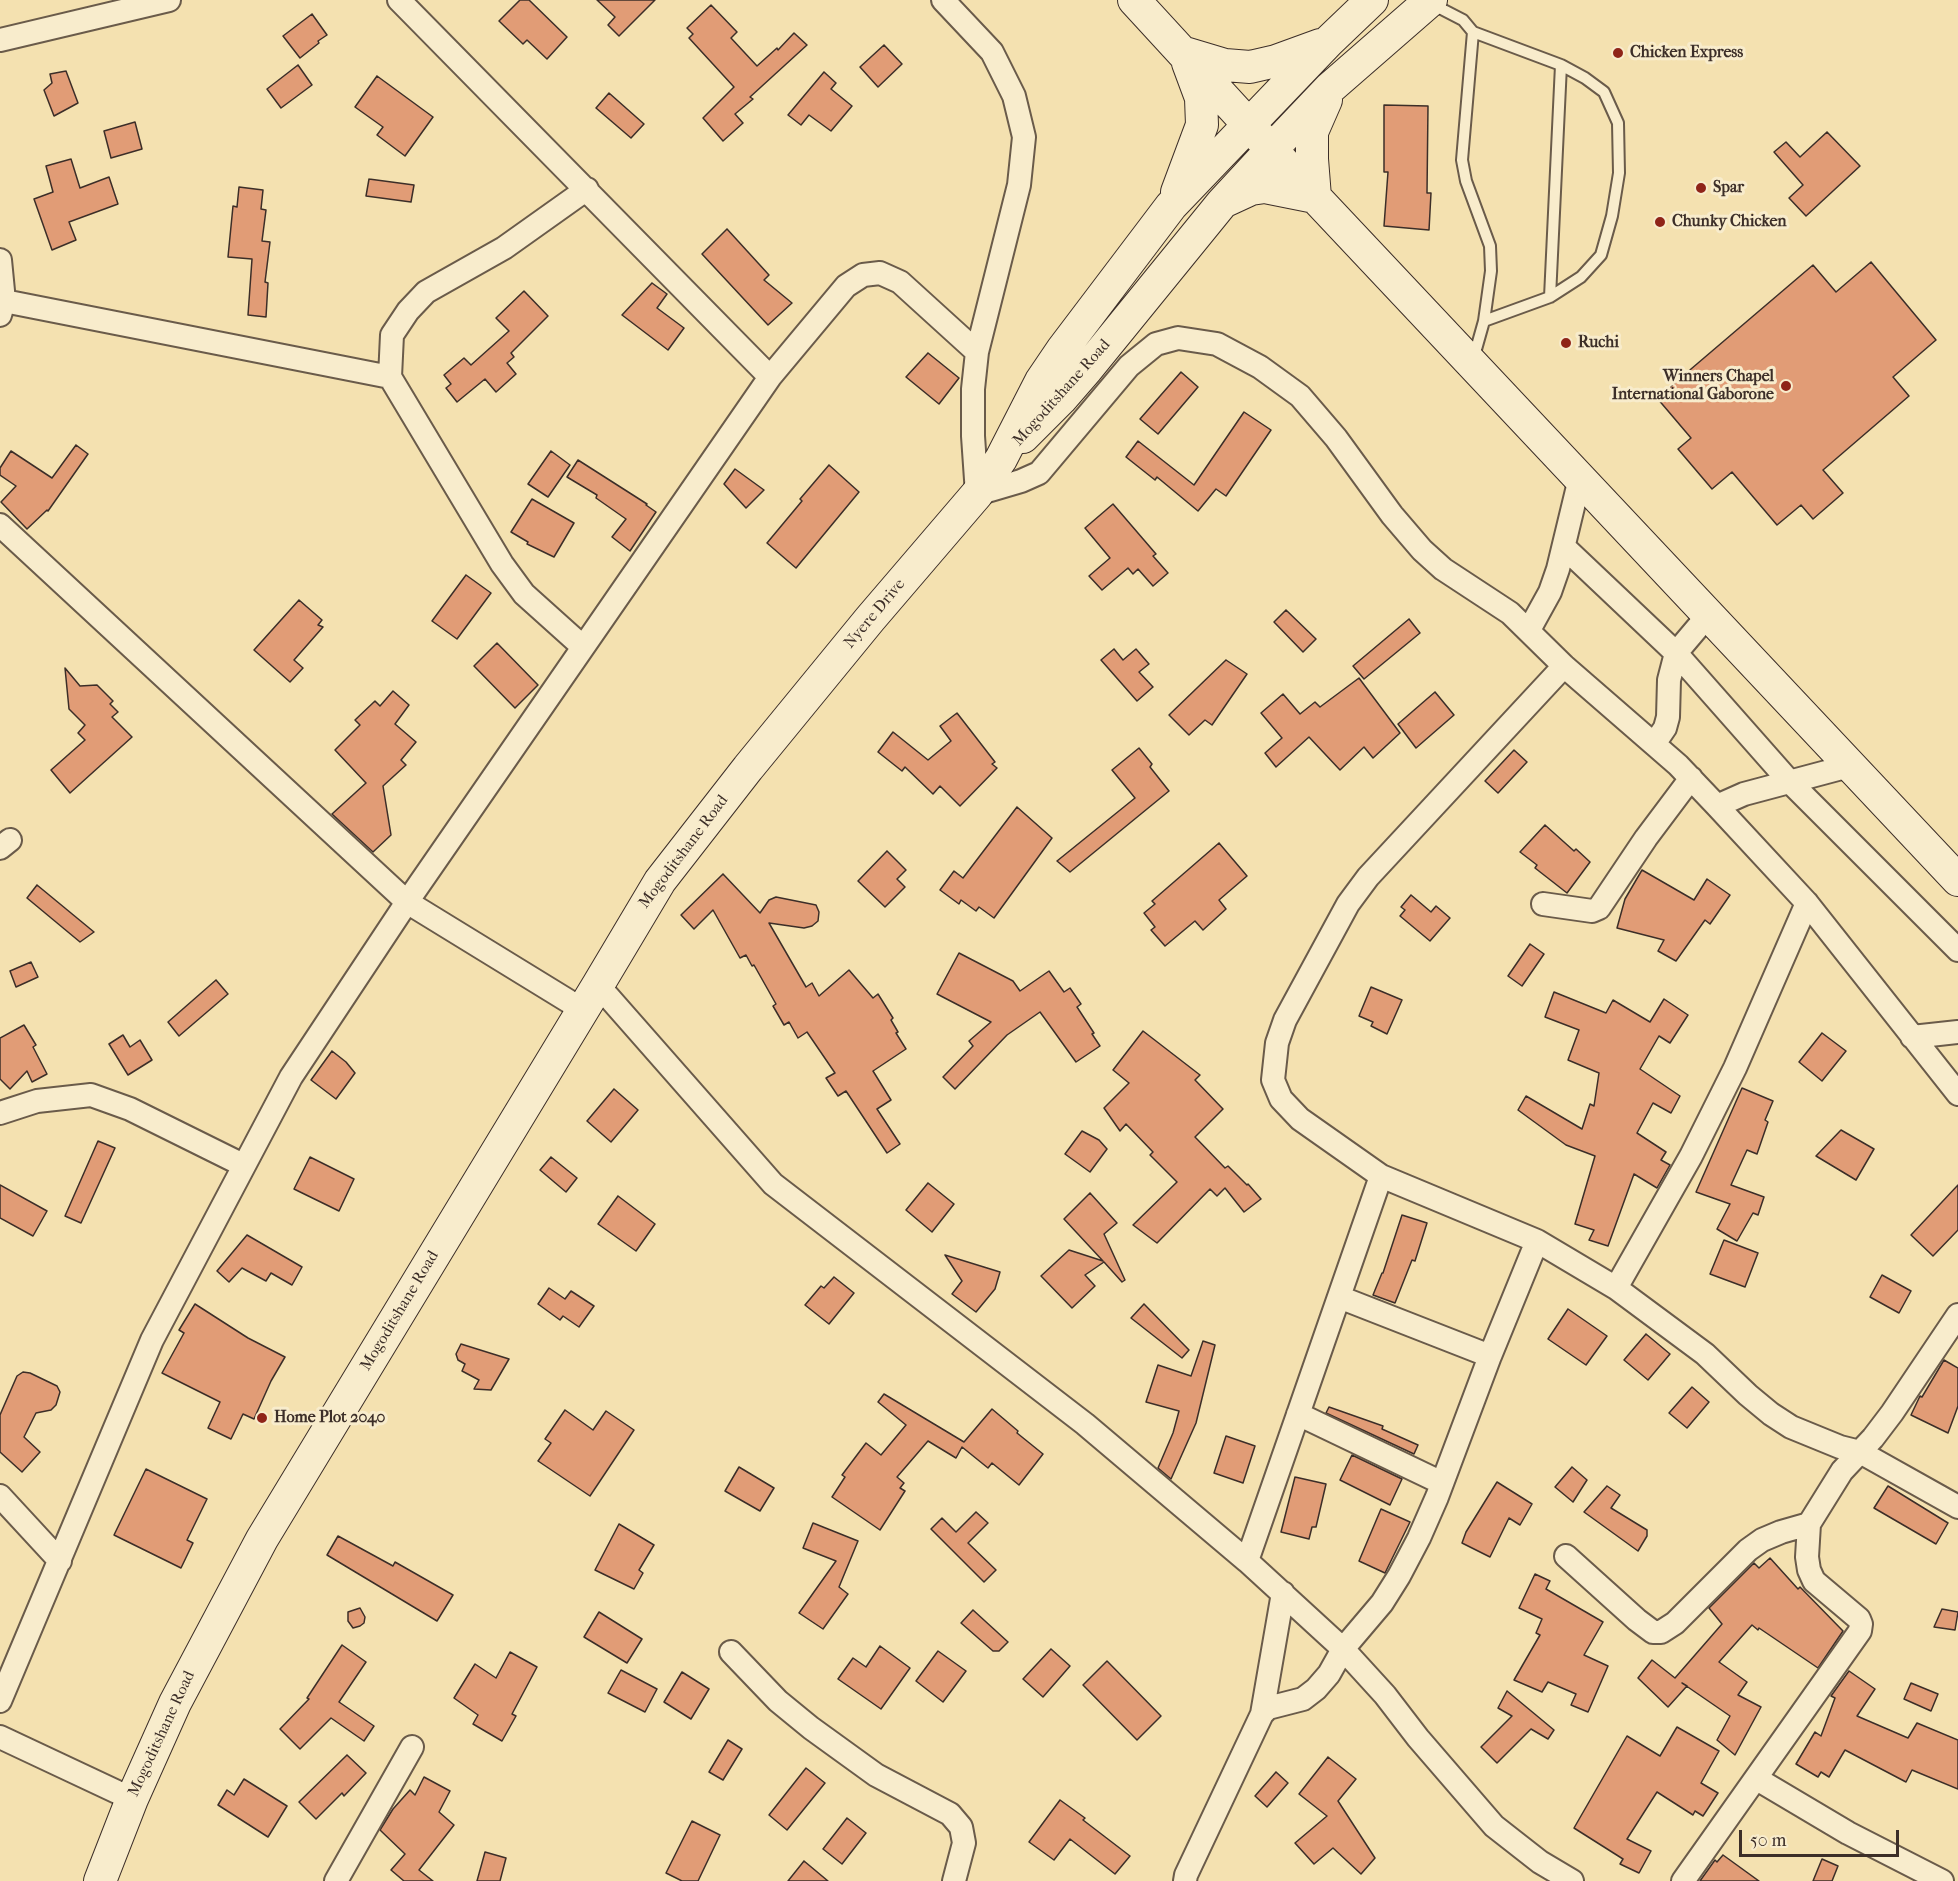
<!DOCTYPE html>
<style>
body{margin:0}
#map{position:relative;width:1958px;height:1881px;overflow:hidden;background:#f4e1b0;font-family:"IM FELL French Canon",serif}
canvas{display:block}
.scale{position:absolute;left:1739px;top:1830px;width:160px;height:27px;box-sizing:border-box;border:3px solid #3c2e28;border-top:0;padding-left:8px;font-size:18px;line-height:21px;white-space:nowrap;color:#3c2e28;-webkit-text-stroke:4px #f8eccc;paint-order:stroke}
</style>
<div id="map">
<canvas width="1958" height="1881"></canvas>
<div class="scale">50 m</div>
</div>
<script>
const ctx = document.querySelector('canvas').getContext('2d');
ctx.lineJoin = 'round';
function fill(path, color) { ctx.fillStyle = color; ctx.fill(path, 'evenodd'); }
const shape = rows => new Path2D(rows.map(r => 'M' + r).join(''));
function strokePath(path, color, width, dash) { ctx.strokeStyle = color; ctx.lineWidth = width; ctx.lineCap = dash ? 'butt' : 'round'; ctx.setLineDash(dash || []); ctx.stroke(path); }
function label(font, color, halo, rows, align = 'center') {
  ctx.font = font + ' "IM FELL French Canon",serif'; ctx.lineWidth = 6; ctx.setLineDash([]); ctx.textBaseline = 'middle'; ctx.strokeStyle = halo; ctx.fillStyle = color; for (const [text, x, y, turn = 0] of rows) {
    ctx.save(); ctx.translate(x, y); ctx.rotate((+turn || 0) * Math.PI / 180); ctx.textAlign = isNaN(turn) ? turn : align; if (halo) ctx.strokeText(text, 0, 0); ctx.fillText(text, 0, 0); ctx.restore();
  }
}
const building = shape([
 [520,0,529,0,567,37,547,59,527,40,523,44,499,21,520,0],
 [597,0,655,0,619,36,608,25,615,17,597,0],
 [711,5,737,32,731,38,757,66,777,48,778,50,794,33,807,45,750,97,753,99,735,114,743,123,723,141,703,118,734,87,689,38,693,34,687,28,711,5],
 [312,14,327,35,318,41,319,43,300,58,283,36,312,14],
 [884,45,902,64,878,87,860,67,884,45],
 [298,65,312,85,281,108,267,89,298,65],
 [66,71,78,103,54,116,44,90,52,83,50,74,66,71],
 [824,72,836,83,831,89,852,106,831,131,809,115,801,125,788,115,824,72],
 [377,76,433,117,405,156,377,135,383,127,355,107,377,76],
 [609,93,644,124,631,138,596,108,609,93],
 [1384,105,1428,106,1427,193,1431,193,1429,230,1384,226,1388,172,1384,172,1384,105],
 [135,122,142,149,111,158,104,131,135,122],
 [1827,132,1860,166,1806,216,1789,198,1803,185,1774,152,1786,142,1800,157,1827,132],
 [71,159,80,188,109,177,118,204,69,222,76,240,52,250,34,199,53,192,46,166,71,159],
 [369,179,414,185,411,202,366,196,369,179],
 [239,187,263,190,261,209,266,210,262,241,270,242,265,282,268,283,266,317,248,315,252,259,228,257,233,206,237,207,239,187],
 [727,229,769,275,764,280,792,303,768,325,702,254,727,229],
 [1871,262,1936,340,1893,377,1909,396,1823,470,1843,493,1813,519,1801,505,1777,525,1732,472,1712,489,1678,449,1691,438,1657,398,1813,265,1836,292,1871,262],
 [652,283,667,294,657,308,684,328,668,350,622,315,652,283],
 [524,291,548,316,511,353,514,357,507,363,516,374,496,392,485,379,457,402,446,388,451,384,444,375,464,358,471,365,509,331,496,318,524,291],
 [928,353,959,378,939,404,906,377,928,353],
 [1181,372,1198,387,1158,434,1140,419,1181,372],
 [1244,412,1271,430,1226,496,1216,489,1198,511,1157,477,1155,480,1126,457,1138,441,1194,485,1244,412],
 [76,445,88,454,48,511,47,510,27,529,1,502,16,486,0,475,0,468,11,451,52,478,76,445],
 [551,451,570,465,548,497,528,484,551,451],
 [578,460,647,504,646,505,656,512,630,551,612,537,626,519,596,498,597,495,567,477,578,460],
 [829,465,859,492,796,568,767,543,802,501,800,499,829,465],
 [735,469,764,490,746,508,724,484,735,469],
 [532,499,574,523,554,557,527,544,528,542,511,532,532,499],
 [1113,504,1156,554,1153,556,1168,573,1153,586,1138,569,1133,574,1128,568,1102,590,1089,576,1110,558,1085,528,1113,504],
 [466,575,491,593,457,639,432,621,466,575],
 [299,600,322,620,318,625,323,627,294,660,303,668,290,682,254,650,299,600],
 [1286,610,1316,639,1303,652,1274,622,1286,610],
 [1409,619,1420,633,1364,679,1353,666,1409,619],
 [497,643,538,685,515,708,474,666,497,643],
 [1114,649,1123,660,1136,649,1149,664,1139,672,1153,687,1137,701,1101,660,1114,649],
 [1226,660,1247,674,1212,725,1205,720,1189,735,1169,715,1226,660],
 [65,668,80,686,97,685,113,701,110,704,118,712,112,717,132,737,70,793,51,770,85,740,78,733,85,725,69,709,65,668],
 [1359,678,1400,733,1373,758,1364,747,1340,770,1309,737,1276,767,1265,753,1282,738,1261,713,1283,694,1300,714,1315,702,1320,707,1359,678],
 [393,691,409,705,395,724,416,742,401,760,406,765,383,786,391,835,373,852,332,814,366,783,335,750,360,725,355,720,375,701,380,706,393,691],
 [1435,692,1454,715,1416,748,1398,724,1435,692],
 [957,713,995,762,992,764,997,768,960,806,940,786,933,794,905,767,902,771,878,752,893,732,928,760,951,741,940,726,957,713],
 [1139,748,1152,764,1150,767,1169,791,1070,872,1057,861,1135,798,1112,770,1139,748],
 [1514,750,1527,762,1498,793,1485,781,1514,750],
 [1017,807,1052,838,994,918,979,907,976,911,961,900,959,904,940,890,954,871,963,878,1017,807],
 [1545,825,1574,851,1576,849,1590,862,1567,893,1535,868,1537,865,1520,852,1545,825],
 [1219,843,1247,876,1219,900,1226,909,1203,930,1195,921,1165,946,1151,930,1155,927,1144,913,1155,904,1152,901,1219,843],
 [887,851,906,870,897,879,905,887,885,907,858,881,887,851],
 [1642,870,1694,900,1707,879,1730,895,1710,924,1705,920,1676,961,1658,951,1664,940,1617,928,1625,899,1642,870],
 [723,874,760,913,769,900,776,897,816,905,819,912,818,921,812,926,804,928,769,923,806,987,812,983,819,996,849,970,873,998,878,994,893,1018,891,1020,898,1032,896,1033,906,1049,873,1071,891,1100,877,1109,900,1144,887,1153,846,1091,838,1096,826,1078,835,1073,807,1032,798,1038,789,1022,784,1025,773,1006,776,1004,754,965,752,966,746,955,740,958,713,910,694,929,681,915,723,874],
 [37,885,94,932,80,942,27,898,37,885],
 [1411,895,1431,912,1436,906,1450,918,1430,941,1400,916,1405,910,1401,907,1411,895],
 [1530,944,1544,954,1522,986,1508,976,1530,944],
 [959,953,1013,981,1020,991,1049,971,1064,992,1070,988,1081,1004,1077,1007,1094,1033,1092,1034,1100,1046,1076,1062,1040,1012,1007,1035,955,1089,943,1077,973,1046,969,1041,991,1022,937,994,959,953],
 [31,962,38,977,16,987,10,971,31,962],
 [216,980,228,994,179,1036,168,1022,216,980],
 [1371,987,1402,1000,1387,1034,1371,1026,1373,1022,1359,1016,1371,987],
 [1554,992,1606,1013,1613,1000,1650,1022,1664,999,1688,1015,1670,1043,1659,1036,1640,1069,1680,1096,1671,1113,1653,1103,1637,1133,1666,1152,1661,1160,1670,1165,1657,1188,1634,1174,1608,1246,1589,1240,1594,1230,1575,1224,1595,1156,1566,1145,1518,1110,1526,1096,1582,1129,1590,1104,1594,1106,1599,1073,1568,1060,1579,1030,1545,1017,1554,992],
 [24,1025,36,1045,33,1047,47,1074,32,1082,27,1071,10,1089,0,1079,0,1038,24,1025],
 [1143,1031,1200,1075,1195,1080,1223,1109,1195,1137,1225,1168,1228,1166,1247,1185,1248,1184,1261,1199,1244,1212,1225,1188,1217,1196,1210,1189,1157,1243,1133,1225,1177,1182,1150,1155,1153,1152,1126,1124,1120,1131,1104,1108,1129,1083,1113,1070,1143,1031],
 [1822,1033,1846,1051,1822,1081,1799,1062,1822,1033],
 [123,1035,130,1047,140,1040,152,1060,128,1075,109,1044,123,1035],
 [332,1051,346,1062,355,1073,336,1099,311,1080,332,1051],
 [1742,1088,1773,1101,1765,1120,1768,1122,1757,1154,1747,1150,1731,1185,1764,1197,1758,1215,1753,1213,1737,1241,1717,1229,1730,1204,1696,1192,1742,1088],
 [614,1089,638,1110,611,1142,587,1121,614,1089],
 [1841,1130,1874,1149,1856,1180,1816,1156,1841,1130],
 [1082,1131,1099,1140,1107,1149,1090,1172,1065,1154,1082,1131],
 [98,1141,115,1148,81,1223,65,1216,98,1141],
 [310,1157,354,1179,339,1211,294,1189,310,1157],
 [551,1157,577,1178,566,1192,540,1170,551,1157],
 [928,1183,954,1204,932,1232,906,1210,928,1183],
 [0,1185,47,1211,33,1236,0,1218,0,1185],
 [1958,1185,1958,1230,1933,1256,1911,1235,1958,1185],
 [1090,1193,1117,1223,1104,1234,1125,1280,1122,1282,1104,1262,1085,1275,1095,1286,1072,1308,1041,1276,1069,1250,1103,1261,1064,1219,1090,1193],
 [618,1196,655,1224,636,1251,598,1224,618,1196],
 [1402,1215,1427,1223,1415,1261,1412,1260,1395,1303,1373,1295,1382,1273,1383,1273,1402,1215],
 [247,1235,302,1267,292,1285,271,1273,266,1281,242,1268,229,1282,217,1271,247,1235],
 [1724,1240,1758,1253,1745,1287,1710,1274,1724,1240],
 [945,1255,1000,1272,995,1289,976,1312,952,1294,962,1281,945,1255],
 [1882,1275,1911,1291,1899,1313,1870,1297,1882,1275],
 [834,1277,854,1293,829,1324,805,1305,821,1286,824,1288,834,1277],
 [549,1288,565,1299,571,1291,594,1306,579,1327,563,1316,560,1320,538,1304,549,1288],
 [195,1304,248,1338,285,1357,271,1381,254,1419,243,1414,231,1439,208,1428,220,1402,162,1373,184,1333,179,1330,195,1304],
 [1144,1304,1189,1350,1182,1358,1131,1318,1144,1304],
 [1568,1309,1607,1336,1586,1365,1548,1339,1568,1309],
 [1646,1334,1670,1354,1648,1380,1624,1360,1646,1334],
 [1203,1341,1215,1345,1196,1423,1171,1479,1158,1468,1173,1433,1179,1411,1146,1402,1158,1365,1191,1376,1203,1341],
 [461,1344,509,1359,491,1390,474,1389,479,1380,462,1371,465,1364,458,1360,456,1354,461,1344],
 [1944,1360,1958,1368,1958,1406,1948,1433,1911,1415,1920,1396,1922,1397,1944,1360],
 [23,1372,30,1373,57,1386,60,1392,56,1405,51,1410,36,1413,24,1437,40,1452,22,1472,0,1452,0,1415,17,1376,23,1372],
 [1692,1387,1709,1402,1687,1428,1669,1413,1692,1387],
 [884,1394,964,1442,992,1409,1018,1431,1017,1433,1043,1454,1019,1485,992,1463,988,1468,962,1447,956,1458,928,1441,897,1477,904,1483,900,1488,905,1491,880,1530,832,1497,845,1477,842,1475,866,1443,881,1455,906,1425,878,1402,884,1394],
 [1329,1407,1383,1426,1382,1429,1418,1445,1414,1454,1326,1413,1329,1407],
 [565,1410,593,1430,606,1411,634,1430,590,1496,538,1461,551,1443,545,1439,565,1410],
 [1226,1436,1255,1446,1243,1483,1214,1473,1226,1436],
 [1352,1455,1402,1479,1390,1505,1340,1480,1352,1455],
 [739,1467,774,1488,760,1511,725,1491,739,1467],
 [1572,1467,1587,1480,1573,1502,1555,1487,1572,1467],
 [146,1469,207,1499,187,1540,193,1543,181,1568,114,1535,146,1469],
 [1295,1477,1326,1484,1316,1527,1312,1527,1309,1539,1281,1532,1295,1477],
 [1497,1482,1532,1504,1520,1525,1509,1518,1490,1557,1462,1543,1466,1532,1497,1482],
 [1607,1486,1620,1495,1611,1508,1647,1530,1647,1536,1638,1551,1584,1512,1607,1486],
 [1888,1486,1948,1523,1936,1544,1874,1508,1888,1486],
 [1381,1509,1410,1522,1385,1573,1359,1561,1381,1509],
 [976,1512,988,1523,968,1543,996,1570,984,1582,931,1529,942,1518,956,1532,976,1512],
 [813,1523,858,1541,839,1587,848,1594,823,1629,799,1613,836,1561,803,1548,813,1523],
 [619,1524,654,1545,639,1570,643,1573,634,1589,595,1570,619,1524],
 [338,1536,393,1566,395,1562,453,1595,437,1621,327,1555,338,1536],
 [1770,1558,1798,1589,1800,1587,1843,1631,1818,1668,1759,1628,1758,1630,1752,1625,1719,1662,1747,1682,1738,1695,1761,1707,1735,1755,1717,1740,1730,1716,1682,1683,1687,1686,1668,1707,1638,1678,1652,1660,1675,1678,1722,1624,1709,1608,1754,1563,1759,1568,1770,1558],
 [1535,1574,1550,1581,1546,1589,1603,1622,1584,1655,1608,1666,1588,1712,1571,1705,1576,1694,1548,1682,1542,1692,1514,1680,1540,1635,1536,1633,1542,1619,1519,1608,1535,1574],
 [360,1608,365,1617,364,1623,360,1626,353,1628,348,1621,348,1612,360,1608],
 [1942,1609,1958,1612,1955,1630,1934,1627,1942,1609],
 [973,1610,1008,1642,999,1651,993,1651,961,1623,973,1610],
 [599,1612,642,1639,627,1663,584,1637,599,1612],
 [342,1645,366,1662,339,1702,374,1726,364,1741,331,1718,300,1749,280,1729,309,1699,307,1698,342,1645],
 [880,1646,910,1668,881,1709,838,1679,853,1658,866,1667,880,1646],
 [1051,1649,1070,1666,1043,1697,1023,1679,1051,1649],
 [938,1651,966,1671,943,1702,916,1681,938,1651],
 [510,1652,537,1667,512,1714,516,1716,502,1741,473,1724,478,1715,454,1698,475,1664,496,1678,510,1652],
 [1107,1661,1161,1716,1137,1740,1083,1685,1107,1661],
 [621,1670,657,1689,645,1712,608,1693,621,1670],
 [1849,1671,1875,1689,1857,1716,1908,1738,1917,1723,1958,1740,1958,1789,1912,1770,1906,1782,1845,1750,1829,1777,1821,1772,1818,1777,1796,1764,1815,1732,1821,1736,1835,1698,1831,1696,1849,1671],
 [682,1672,709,1689,691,1719,664,1702,682,1672],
 [1911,1683,1938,1694,1931,1711,1904,1699,1911,1683],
 [1507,1691,1554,1730,1548,1739,1531,1729,1497,1763,1481,1747,1512,1716,1498,1708,1507,1691],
 [1677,1727,1719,1751,1701,1783,1718,1793,1703,1816,1695,1811,1693,1815,1657,1792,1627,1839,1651,1851,1639,1873,1620,1864,1623,1859,1574,1828,1627,1736,1660,1756,1677,1727],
 [728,1740,742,1749,723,1780,709,1772,728,1740],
 [347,1755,366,1773,344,1796,342,1793,316,1819,299,1802,347,1755],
 [1328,1757,1356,1779,1338,1801,1375,1858,1361,1874,1333,1848,1314,1864,1295,1843,1327,1816,1299,1794,1328,1757],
 [806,1768,825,1783,787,1830,769,1815,806,1768],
 [1276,1772,1288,1783,1267,1807,1255,1796,1276,1772],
 [424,1777,450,1791,439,1812,454,1825,419,1870,433,1881,404,1881,391,1870,405,1854,380,1830,393,1809,410,1790,415,1795,424,1777],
 [244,1779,287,1806,268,1837,218,1805,227,1790,234,1795,244,1779],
 [1060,1800,1085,1818,1083,1820,1130,1856,1115,1874,1070,1839,1054,1860,1029,1842,1060,1800],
 [847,1818,866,1833,842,1864,823,1849,847,1818],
 [692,1821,720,1835,698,1881,682,1881,666,1873,692,1821],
 [485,1852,506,1858,500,1881,477,1881,485,1852],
 [1723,1855,1759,1881,1700,1881,1715,1860,1717,1862,1723,1855],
 [1822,1859,1838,1866,1832,1881,1813,1881,1822,1859],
 [804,1861,828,1881,788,1881,804,1861]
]);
fill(building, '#e19c76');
strokePath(building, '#3c2e28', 1.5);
const lane = shape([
 [1432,4,1463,20,1473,32,1462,160,1466,181,1490,246,1491,271,1484,321,1473,360],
 [1473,32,1561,65,1585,78,1604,92,1618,123,1619,173,1612,216,1601,255,1581,277,1550,297,1484,321],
 [1550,297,1561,65]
]);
const street = shape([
 [399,0,770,377],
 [943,0,992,52,1014,96,1024,137,1019,185,977,352,973,389,973,436,977,494,1021,481,1039,473,1129,366,1156,344,1178,338,1217,344,1260,367,1300,396,1336,438,1392,515,1422,550,1443,569,1510,613,1564,666,1678,765,1717,806,1807,903,1958,1094],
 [0,40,169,0],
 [0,260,4,301,0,315],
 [4,301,390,377],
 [0,525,407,902,583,1010],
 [1564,547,1676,653,1789,781,1958,950],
 [1529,630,1550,592,1558,569,1580,478],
 [583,647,524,594,502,564,390,377,392,335,408,311,426,292,504,248,587,189],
 [1564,666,1368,877,1348,904,1285,1020,1277,1043,1273,1080,1281,1099,1300,1119,1381,1176,1537,1241,1616,1288,1705,1354,1748,1395,1771,1414,1791,1427,1840,1447,1860,1452,1958,1507],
 [1654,744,1665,728,1668,717,1669,680,1676,653,1709,614],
 [1717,806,1744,794,1849,766],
 [0,848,10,840],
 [1543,904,1592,911,1599,908,1646,838,1691,778],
 [598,985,773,1184,1085,1424,1247,1561,1343,1649,1385,1695,1418,1738,1494,1826,1540,1862,1572,1881],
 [1912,1037,1958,1032],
 [0,1113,37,1101,91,1095,130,1109,243,1165],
 [1616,1288,1691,1156,1735,1068,1807,903],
 [1339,1297,1490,1356],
 [1298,1414,1442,1483],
 [0,1496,60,1561],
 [1566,1556,1637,1620,1653,1632,1661,1632,1675,1623,1748,1550,1762,1540,1781,1532,1809,1524],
 [1247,1561,1381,1176],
 [731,1652,778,1701,811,1728,876,1775,950,1814,961,1827,964,1843,954,1881],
 [0,1701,152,1340,291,1077,407,902,770,377,846,286,863,275,880,273,900,282,977,352],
 [1262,1714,1283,1593],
 [0,1737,132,1799],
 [1757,1779,1848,1833,1942,1881],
 [336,1881,412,1747],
 [1185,1881,1186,1875,1262,1714,1268,1708,1303,1699,1316,1689,1329,1674,1343,1649,1382,1603,1399,1576,1419,1538,1437,1497,1490,1356,1537,1241],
 [1683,1881,1860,1631,1861,1624,1859,1619,1814,1581,1809,1570,1807,1557,1809,1524,1842,1471,1873,1438,1892,1413,1958,1315]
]);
const secondary = shape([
 [1134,0,1315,197,1958,880],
 [1185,53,1225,65,1250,67,1276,61,1320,45],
 [1177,192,1202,125,1201,98,1188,63],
 [1225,201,1251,189,1265,187,1315,197,1312,159,1312,132,1326,100],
 [1023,437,1061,399,1087,369,1222,203,1272,149,1330,88,1431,0],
 [100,1881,132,1799,175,1703,262,1539,598,985,660,881,748,768,870,619,977,494,1001,459,1041,381,1062,350,1171,206,1328,42,1372,0]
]);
strokePath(lane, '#6a5b4a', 14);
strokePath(street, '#6a5b4a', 26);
strokePath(secondary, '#3c2e28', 34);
strokePath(lane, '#f8eccc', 10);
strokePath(street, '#f8eccc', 22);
strokePath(secondary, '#f8eccc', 32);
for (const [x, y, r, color] of [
 [1618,53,6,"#8f2418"],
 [1701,188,6,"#8f2418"],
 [1660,222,6,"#8f2418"],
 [1566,343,6,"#8f2418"],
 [1786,386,6,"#8f2418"],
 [262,1418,6,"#8f2418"]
]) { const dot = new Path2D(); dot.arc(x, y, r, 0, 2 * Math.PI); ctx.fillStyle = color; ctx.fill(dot); strokePath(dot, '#f8eccc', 2); }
label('bold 16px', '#3c2e28', '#f8eccc', [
 ["Chicken Express",1630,53],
 ["Spar",1713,188],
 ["Chunky Chicken",1672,222],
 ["Ruchi",1578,343],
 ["Winners Chapel",1774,377,"right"],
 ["International Gaborone",1774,395,"right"],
 ["Home Plot 2040",274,1418]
], 'left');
label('16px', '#3c2e28', '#f8eccc', [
 ["Mogoditshane Road",1062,393,-48],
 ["Nyere Drive",875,614,-50],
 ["Mogoditshane Road",684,852,-53],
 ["Mogoditshane Road",400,1311,-59],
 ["Mogoditshane Road",162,1734,-65]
]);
</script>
